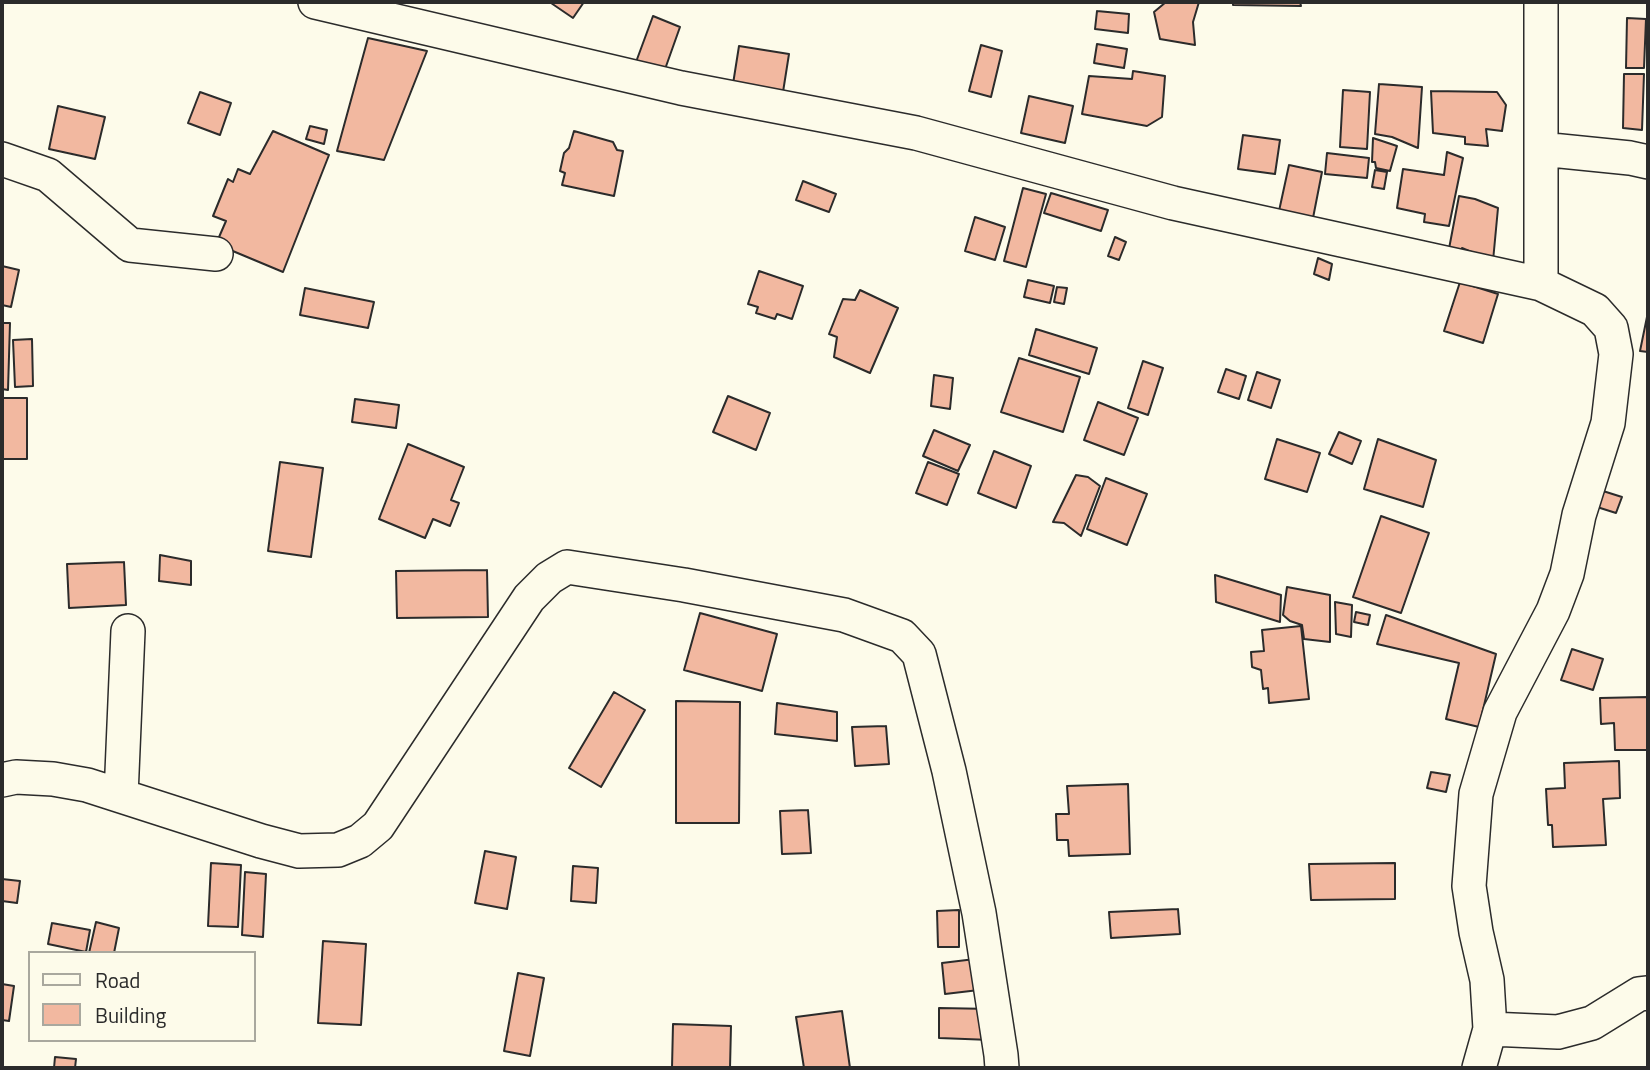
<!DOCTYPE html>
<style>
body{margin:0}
#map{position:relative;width:1650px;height:1070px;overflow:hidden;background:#fdfbea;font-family:"Titillium Web",sans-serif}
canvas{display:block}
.frame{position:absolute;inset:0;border:4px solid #2b2b2b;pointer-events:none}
.legend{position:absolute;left:28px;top:951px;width:228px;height:91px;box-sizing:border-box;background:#fdfbea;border:2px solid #a9a89e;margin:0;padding:9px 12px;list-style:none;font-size:21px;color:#2b2b2b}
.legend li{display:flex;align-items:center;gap:14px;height:35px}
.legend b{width:35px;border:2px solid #a9a89e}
</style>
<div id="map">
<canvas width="1650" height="1070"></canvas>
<div class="frame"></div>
<ul class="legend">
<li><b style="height:9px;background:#fdfbea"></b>Road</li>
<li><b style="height:19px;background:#f2b8a0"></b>Building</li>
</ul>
</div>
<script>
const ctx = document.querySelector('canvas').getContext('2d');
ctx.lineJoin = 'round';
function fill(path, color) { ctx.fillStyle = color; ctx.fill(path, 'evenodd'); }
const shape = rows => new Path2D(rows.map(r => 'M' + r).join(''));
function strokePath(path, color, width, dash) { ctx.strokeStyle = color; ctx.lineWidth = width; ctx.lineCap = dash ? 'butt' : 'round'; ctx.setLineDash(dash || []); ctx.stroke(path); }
const building = shape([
 [552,2,584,2,573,18,551,3,552,2],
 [1166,2,1199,2,1193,22,1195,45,1160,39,1154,12,1166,2],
 [1233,2,1300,2,1301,6,1233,5,1233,2],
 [1097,11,1129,14,1128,33,1095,29,1097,11],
 [653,16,680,27,664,72,636,62,653,16],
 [1627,18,1646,19,1644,68,1626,68,1627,18],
 [368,38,427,51,384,160,337,151,368,38],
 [1097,44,1127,49,1124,68,1094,63,1097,44],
 [981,45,1002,51,991,97,969,91,981,45],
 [739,46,789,54,783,92,733,84,739,46],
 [1133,71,1165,76,1162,117,1147,126,1082,114,1089,76,1132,79,1133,71],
 [1624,74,1644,74,1642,130,1623,128,1624,74],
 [1379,84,1422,87,1418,148,1392,137,1375,134,1379,84],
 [1343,90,1370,92,1367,149,1340,147,1343,90],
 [1431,91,1497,92,1506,105,1502,131,1486,129,1488,146,1465,144,1465,137,1433,133,1431,91],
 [200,92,231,103,220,135,188,123,200,92],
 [1029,96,1073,106,1065,143,1021,133,1029,96],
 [58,106,105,117,95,159,49,149,58,106],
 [310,126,327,130,324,144,306,139,310,126],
 [273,131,329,155,283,272,216,244,226,221,213,216,228,179,233,182,238,169,250,174,273,131],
 [574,131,613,142,617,150,623,151,614,196,562,185,565,173,560,171,564,153,569,148,574,131],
 [1243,135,1280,140,1275,174,1238,169,1243,135],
 [1373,138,1397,146,1390,171,1376,168,1375,162,1372,162,1373,138],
 [1447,152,1463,158,1449,226,1424,222,1425,214,1397,208,1403,169,1444,175,1447,152],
 [1327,153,1369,158,1367,178,1325,174,1327,153],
 [1289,165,1322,172,1313,218,1279,211,1289,165],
 [1375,170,1387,172,1384,189,1372,187,1375,170],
 [803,181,836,194,829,212,796,200,803,181],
 [1023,188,1046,194,1026,267,1004,261,1023,188],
 [1051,193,1108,210,1101,231,1044,213,1051,193],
 [1459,196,1475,199,1498,208,1493,261,1462,248,1459,253,1448,254,1459,196],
 [975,217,1005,227,995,260,965,251,975,217],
 [1115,237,1126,242,1119,260,1108,256,1115,237],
 [1318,258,1332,264,1329,280,1314,274,1318,258],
 [2,266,19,270,11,307,2,305,2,266],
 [759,271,803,286,792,319,777,314,775,319,756,313,758,307,748,304,759,271],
 [1028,280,1054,286,1050,303,1024,297,1028,280],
 [1460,282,1498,294,1483,343,1444,331,1460,282],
 [1057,287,1067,288,1064,304,1054,302,1057,287],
 [305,288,374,302,368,328,300,315,305,288],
 [860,290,898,308,870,373,834,357,837,337,829,334,843,299,855,300,860,290],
 [1648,312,1648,352,1640,351,1648,312],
 [2,323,10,323,8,390,2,389,2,323],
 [1036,329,1097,348,1089,374,1029,355,1036,329],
 [32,339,33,386,15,387,13,340,32,339],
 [1019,358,1080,377,1063,432,1001,412,1019,358],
 [1143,361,1163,368,1148,415,1128,408,1143,361],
 [1226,369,1246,376,1239,399,1218,392,1226,369],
 [1257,372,1280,380,1271,408,1248,400,1257,372],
 [934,375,953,378,950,409,931,406,934,375],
 [728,396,770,413,756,450,713,432,728,396],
 [2,398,27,398,27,459,2,459,2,398],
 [355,399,399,405,396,428,352,422,355,399],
 [1098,402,1138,418,1124,455,1084,440,1098,402],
 [934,430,970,445,958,471,923,456,934,430],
 [1339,432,1361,441,1352,464,1329,454,1339,432],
 [1277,439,1320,453,1307,492,1265,479,1277,439],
 [1378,439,1436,460,1423,507,1364,489,1378,439],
 [408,444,464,467,451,500,459,503,450,526,433,519,425,538,379,519,408,444],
 [994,451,1031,466,1016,508,978,493,994,451],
 [280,462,323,468,311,557,268,551,280,462],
 [928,462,959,474,947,505,916,493,928,462],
 [1076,475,1088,477,1100,486,1081,536,1064,523,1053,522,1076,475],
 [1106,478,1147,494,1127,545,1087,529,1106,478],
 [1603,491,1622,497,1616,513,1597,507,1603,491],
 [1381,516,1429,533,1401,613,1353,597,1381,516],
 [160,555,191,561,191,585,159,581,160,555],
 [124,562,126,605,69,608,67,564,124,562],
 [487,570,488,617,397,618,396,571,487,570],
 [1215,575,1281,595,1280,622,1216,602,1215,575],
 [1287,587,1330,595,1330,642,1304,639,1302,625,1290,621,1283,615,1287,587],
 [1335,602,1352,605,1351,637,1336,634,1335,602],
 [1356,612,1370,615,1368,625,1354,622,1356,612],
 [700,613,777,634,762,691,684,670,700,613],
 [1386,615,1496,654,1479,727,1446,719,1459,663,1377,644,1386,615],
 [1301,626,1309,699,1269,703,1268,688,1263,689,1261,670,1252,667,1251,652,1264,651,1262,630,1301,626],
 [1572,649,1603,659,1593,690,1561,680,1572,649],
 [614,692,645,710,601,787,569,768,614,692],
 [1648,697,1648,750,1615,750,1614,723,1601,724,1600,698,1648,697],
 [676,701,740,702,739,823,676,823,676,701],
 [777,703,837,712,837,741,775,734,777,703],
 [886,726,889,764,855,766,852,727,886,726],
 [1619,761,1620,798,1603,799,1606,845,1553,847,1552,825,1548,825,1546,789,1565,788,1564,763,1619,761],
 [1431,772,1450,775,1446,792,1427,788,1431,772],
 [1128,784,1130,854,1069,856,1068,840,1057,840,1056,814,1069,814,1067,786,1128,784],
 [808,810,811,853,782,854,780,811,808,810],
 [485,851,516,857,507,909,475,903,485,851],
 [211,863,241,865,238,927,208,926,211,863],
 [1395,863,1395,899,1311,900,1309,864,1395,863],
 [573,866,598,868,596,903,571,901,573,866],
 [245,872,266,874,263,937,242,935,245,872],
 [2,879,20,881,17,903,2,901,2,879],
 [1178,909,1180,934,1111,938,1109,912,1178,909],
 [959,910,959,947,938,947,937,911,959,910],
 [96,922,119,928,114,953,89,953,96,922],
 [52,923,90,930,86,952,48,944,52,923],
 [323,941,366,944,361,1025,318,1023,323,941],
 [975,959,979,990,945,994,942,963,975,959],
 [518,973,544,978,530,1056,504,1051,518,973],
 [2,984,14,986,9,1021,2,1020,2,984],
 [939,1008,992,1009,991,1040,939,1038,939,1008],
 [842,1011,850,1068,804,1068,796,1017,842,1011],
 [673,1024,731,1026,730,1068,672,1068,673,1024],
 [55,1057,76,1059,75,1068,54,1068,55,1057]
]);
fill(building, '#f2b8a0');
strokePath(building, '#2b2b2b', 2);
const minor = shape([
 [315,2,681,88,916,133,1173,203,1541,284,1595,310,1611,328,1616,354,1608,423,1579,515,1567,574,1553,611,1500,712,1476,794,1469,886,1476,932,1487,980,1490,1029,1479,1068],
 [1541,2,1541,284],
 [1541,149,1630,158,1648,162],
 [2,159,48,175,130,245,216,254],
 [2,780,16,777,53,779,87,785,261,841,299,851,338,850,360,841,378,826,529,598,549,578,567,567,684,585,844,615,902,636,919,654,949,771,979,913,1001,1055,1002,1068],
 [121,796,128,631],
 [1490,1029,1558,1032,1592,1023,1639,994,1648,993]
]);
strokePath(minor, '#2b2b2b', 36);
strokePath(minor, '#fdfbea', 33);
</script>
